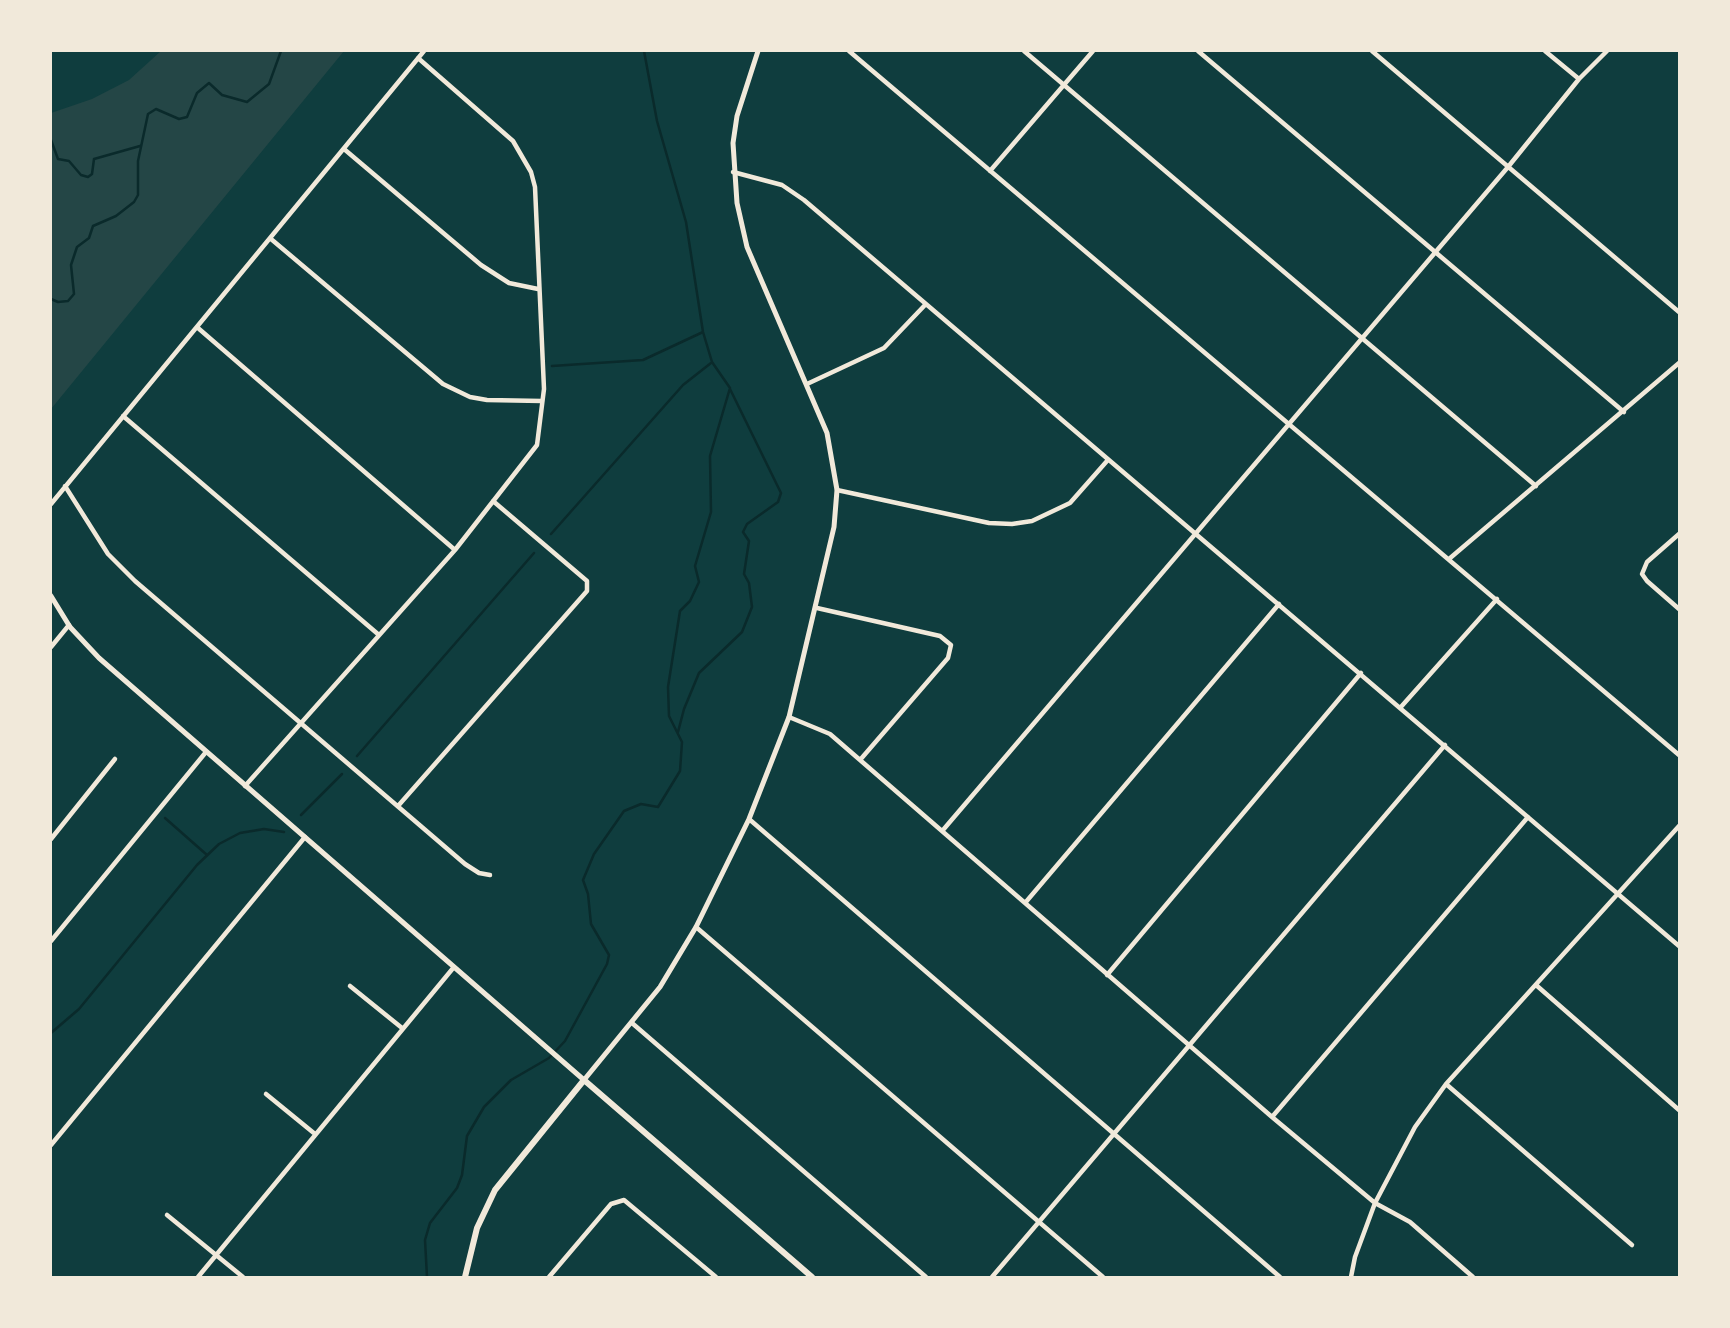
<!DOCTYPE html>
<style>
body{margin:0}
#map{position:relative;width:1730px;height:1328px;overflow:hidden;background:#0f3d3e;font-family:"DM Sans",sans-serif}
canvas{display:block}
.frame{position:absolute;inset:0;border:52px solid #f1e9da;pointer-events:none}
</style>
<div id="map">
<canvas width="1730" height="1328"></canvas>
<div class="frame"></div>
</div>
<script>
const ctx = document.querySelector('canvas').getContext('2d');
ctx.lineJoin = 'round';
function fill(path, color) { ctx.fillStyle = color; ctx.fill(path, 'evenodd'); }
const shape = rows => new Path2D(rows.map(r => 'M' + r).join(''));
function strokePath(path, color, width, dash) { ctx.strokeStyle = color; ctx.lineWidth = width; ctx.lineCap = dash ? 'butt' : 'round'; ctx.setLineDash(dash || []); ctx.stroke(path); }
fill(shape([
 [161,51,344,51,51,409,51,113,92,99,129,80]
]), '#244646');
strokePath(shape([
 [51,140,58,159,69,161,81,175,88,177,92,174,94,159,140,146],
 [51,299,58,302,68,301,74,294,71,265,77,247,89,238,93,226,116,216,134,202,138,195,138,161,148,114,156,109,179,119,187,117,197,93,209,83,222,95,247,102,269,84,281,51],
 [552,366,643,360,703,332],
 [551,534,683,385,711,363],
 [678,732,684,709,699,673,742,632,752,607,749,583,744,574,749,541,743,532,747,524,778,502,781,493,730,389],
 [357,756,534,553],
 [301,815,342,774],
 [165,818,207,855],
 [51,1033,79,1009,197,865,219,844,240,833,264,829,284,832],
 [427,1277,425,1240,430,1223,457,1188,462,1175,467,1136,484,1107,511,1080,549,1058,565,1041,607,964,609,955,591,924,588,894,583,880,594,854,624,811,641,804,658,807,680,771,682,742,669,716,668,687,680,611,690,601,699,582,695,566,711,512,710,456,730,388,712,362,703,332,686,222,657,121,644,51]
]), '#0a2a2b', 2.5);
strokePath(shape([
 [849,51,1679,755],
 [1024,51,1536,486],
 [1198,51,1624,412],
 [1372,51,1679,312],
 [1545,51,1579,79],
 [344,149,481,265,509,283,538,289],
 [990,171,1093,51],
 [733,172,782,185,804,200,1679,946],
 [271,239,443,384,470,397,487,400,542,401],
 [198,328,455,550],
 [807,384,884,348,925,305],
 [123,416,379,635],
 [65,486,108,554,135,581,465,864,479,873,490,875],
 [837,490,989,523,1012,524,1032,521,1070,503,1107,461],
 [51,504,424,51],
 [1679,534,1647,562,1642,574,1647,581,1679,609],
 [1449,559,1679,363],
 [817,608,940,636,951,645,948,658,860,760],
 [51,647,69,625],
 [1400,708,1497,599],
 [789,717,830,734,1272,1117,1375,1203,1410,1222,1473,1277],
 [245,786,455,550,537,445,544,389,535,187,531,172,513,141,418,58],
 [398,806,587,591,587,581,493,501],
 [749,819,1280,1277],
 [943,830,1508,167,1579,79,1607,51],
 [51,839,115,759],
 [1025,903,1279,604],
 [696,927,1103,1277],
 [51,941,206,752],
 [1107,975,1361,673],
 [1536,985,1679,1110],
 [350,986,402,1028],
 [632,1023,926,1277],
 [1446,1084,1632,1245],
 [266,1094,315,1134],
 [1272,1117,1528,817],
 [51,1145,305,837],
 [167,1215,243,1277],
 [198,1277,454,967],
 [549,1277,611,1204,624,1200,716,1277],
 [992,1277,1445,745],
 [1351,1277,1355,1257,1375,1203,1415,1127,1446,1084,1679,826]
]), '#f1e9da', 4.5);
strokePath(shape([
 [51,596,70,627,99,658,584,1080,660,987,696,927,749,819,789,717,834,527,837,490,827,433,747,247,737,203,733,143,737,116,758,51]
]), '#f1e9da', 5);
strokePath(shape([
 [465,1277,477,1228,495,1190,584,1080,812,1277]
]), '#f1e9da', 6);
</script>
